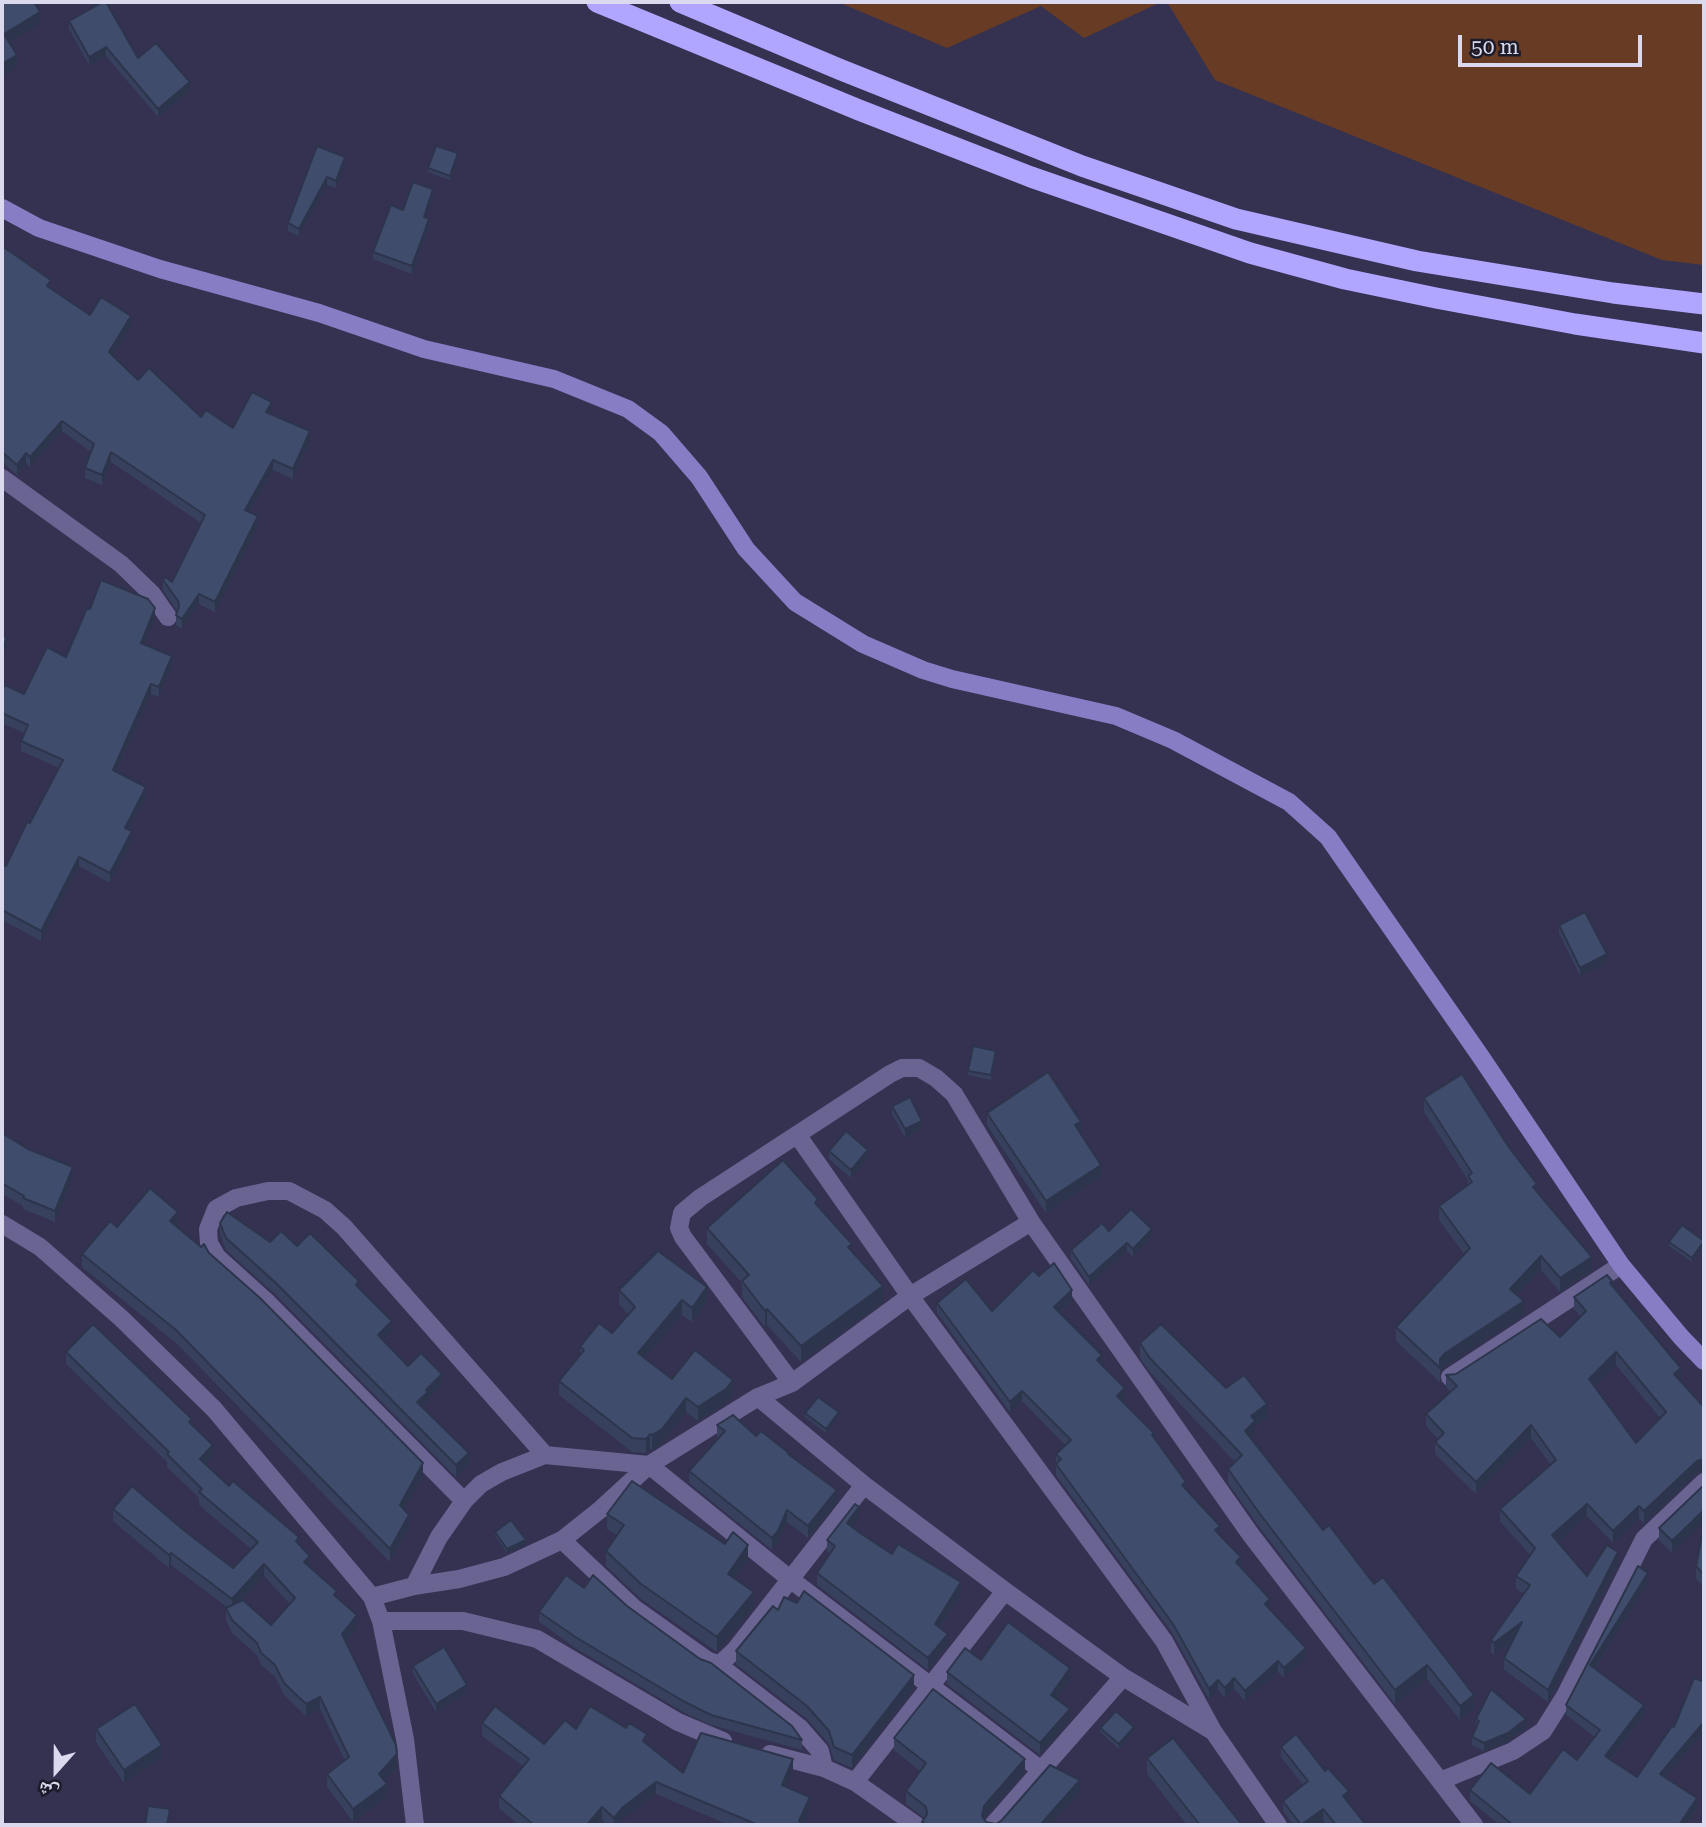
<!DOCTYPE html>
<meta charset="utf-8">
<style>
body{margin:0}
#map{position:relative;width:1706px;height:1827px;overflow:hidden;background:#343151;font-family:"Roboto Serif","Noto Naskh Arabic",serif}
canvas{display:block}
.frame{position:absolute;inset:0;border:4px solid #dad9ee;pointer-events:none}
.north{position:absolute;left:21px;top:1736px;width:70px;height:70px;-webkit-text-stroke:5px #1c1b2a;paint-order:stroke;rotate:201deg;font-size:19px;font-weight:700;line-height:28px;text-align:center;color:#dad9ee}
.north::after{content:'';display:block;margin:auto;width:24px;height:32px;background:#dad9ee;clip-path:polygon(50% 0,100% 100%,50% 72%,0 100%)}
.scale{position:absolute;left:1458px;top:35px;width:184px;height:32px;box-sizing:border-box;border:4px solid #dad9ee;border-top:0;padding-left:9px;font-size:21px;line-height:24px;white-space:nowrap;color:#dad9ee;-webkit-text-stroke:5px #1c1b2a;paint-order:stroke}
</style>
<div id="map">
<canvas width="1706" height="1827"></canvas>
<div class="frame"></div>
<div class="north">ش</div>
<div class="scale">50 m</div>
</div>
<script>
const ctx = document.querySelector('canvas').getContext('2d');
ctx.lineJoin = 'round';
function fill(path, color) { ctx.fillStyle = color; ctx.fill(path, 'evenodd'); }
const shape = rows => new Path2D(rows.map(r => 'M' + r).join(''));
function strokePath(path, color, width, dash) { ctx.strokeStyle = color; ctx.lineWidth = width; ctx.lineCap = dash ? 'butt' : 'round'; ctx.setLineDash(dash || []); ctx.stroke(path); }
fill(shape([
 [838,2,1161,2,1084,38,1041,6,947,48],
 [1167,2,1704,2,1704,265,1662,260,1215,80]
]), '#683c24');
strokePath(shape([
 [2,478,121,564,152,594,168,617],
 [798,1136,910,1296,1164,1641,1213,1731,1278,1825],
 [2,1224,40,1247,121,1318,214,1409,372,1597,381,1621,405,1739,415,1825],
 [1450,1377,1621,1265],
 [792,1383,683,1237,679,1228,682,1213,700,1198,890,1074,902,1068,919,1068,936,1078,954,1094,1031,1222,1251,1535,1474,1825],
 [758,1397,864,1485,1005,1591,1123,1677,1211,1730],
 [464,1501,268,1303,217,1257,209,1243,208,1229,216,1209,236,1198,268,1191,289,1191,325,1210,344,1227,545,1455],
 [562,1540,634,1608,707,1660,717,1664,722,1662,735,1650,864,1485],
 [414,1586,439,1537,464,1501,481,1484,502,1472,545,1455,649,1465,790,1579,1041,1770],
 [372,1597,414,1586,459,1579,504,1567,562,1540,601,1509,649,1465,758,1397,792,1383,910,1296,1031,1222],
 [381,1621,463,1621,537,1639,678,1722,723,1741],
 [717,1664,800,1728,820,1751,824,1768],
 [770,1754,824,1768,855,1782,916,1825],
 [1440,1781,1513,1751,1543,1731,1565,1696,1644,1539,1704,1482],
 [855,1782,1005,1591],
 [993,1825,1123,1677]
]), '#696492', 18);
strokePath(shape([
 [2,208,39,228,160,269,319,313,424,349,554,379,628,409,661,433,699,477,746,549,795,602,863,644,923,670,952,679,1116,716,1173,740,1289,802,1328,837,1481,1057,1621,1265,1681,1337,1704,1361]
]), '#867dc5', 18);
strokePath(shape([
 [597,2,859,110,1031,177,1250,253,1345,279,1436,298,1575,324,1704,343],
 [680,2,839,69,1082,166,1236,219,1417,261,1613,293,1704,304]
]), '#b0a6ff', 21);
fill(shape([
 [69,21,138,58,190,91,158,117,106,56,89,65,69,29],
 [317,146,345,164,336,188,327,185,299,236,288,231,288,223],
 [458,157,450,180,428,172,428,168],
 [433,196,426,218,429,227,412,274,373,259,373,252,403,210],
 [2,246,51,289,90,315,131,327,113,356,138,380,201,417,233,428,272,413,271,414,310,442,293,479,273,470,250,512,258,526,215,612,199,604,182,629,176,625,176,615,177,611,163,590,163,580,172,582,201,523,111,462,102,485,85,478,85,468,91,452,62,431,30,467,26,463,17,475,2,462],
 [90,609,155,618,144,644,172,666,159,697,151,694,117,771,146,796,129,830,132,841,110,883,79,866,41,941,2,920,2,864,6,866,59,768,21,751,21,741,24,733,2,723,2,691,24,694,66,657],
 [1559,925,1607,963,1580,976,1559,933],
 [996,1055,991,1080,968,1075,968,1071],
 [1424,1098,1537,1192,1592,1270,1560,1292,1541,1270,1517,1295,1524,1315,1444,1367,1440,1372,1440,1382,1396,1341,1396,1327,1464,1254,1439,1220,1439,1206,1468,1186,1468,1180,1424,1112],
 [892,1106,922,1129,905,1138,892,1114],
 [987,1113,1081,1133,1101,1177,1046,1213,987,1125],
 [2,1133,73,1177,55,1222,23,1209,23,1206,2,1194],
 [829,1151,868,1158,851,1178,829,1159],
 [818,1207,852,1252,883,1302,801,1362,767,1325,765,1327,742,1297,742,1283,707,1244,707,1228],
 [220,1223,270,1242,297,1246,359,1289,392,1332,383,1341,408,1366,442,1385,428,1399,428,1403,423,1408,469,1464,456,1477,276,1295,226,1250,220,1234],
 [178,1225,176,1226,209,1253,423,1476,404,1510,409,1528,390,1562,176,1343,82,1267,82,1254,117,1227],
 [1109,1231,1152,1237,1133,1257,1127,1251,1089,1285,1071,1259,1071,1250],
 [1669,1242,1704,1245,1692,1262,1669,1246],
 [1039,1276,1072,1300,1060,1312,1102,1365,1125,1398,1122,1401,1154,1438,1186,1488,1220,1535,1241,1568,1306,1658,1284,1678,1278,1672,1245,1701,1234,1689,1225,1698,1218,1690,1209,1699,1173,1634,1056,1475,1056,1454,1065,1445,1022,1401,1010,1412,937,1313,937,1303,992,1311],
 [1612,1286,1680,1381,1704,1407,1704,1472,1697,1473,1644,1524,1639,1518,1613,1543,1587,1516,1558,1542,1587,1576,1618,1564,1548,1702,1504,1670,1504,1658,1512,1642,1494,1655,1491,1652,1491,1640,1524,1594,1516,1589,1516,1576,1530,1555,1500,1521,1500,1509,1551,1465,1531,1438,1476,1494,1435,1454,1435,1442,1438,1439,1426,1426,1426,1414,1451,1392,1446,1387,1446,1375,1456,1374,1560,1337,1580,1316,1574,1309,1574,1297],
 [1616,1365,1660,1418,1636,1443,1594,1386],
 [619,1290,707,1302,692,1322,682,1315,645,1359,672,1379,733,1395,726,1403,698,1421,686,1412,662,1444,652,1450,650,1448,646,1453,632,1452,559,1395,559,1381,580,1354,580,1347,612,1333,628,1314,619,1304],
 [1140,1343,1226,1388,1267,1418,1255,1427,1255,1435,1252,1439,1323,1530,1374,1584,1474,1709,1460,1720,1427,1679,1395,1704,1260,1528,1228,1483,1228,1469,1235,1462,1149,1371,1140,1358],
 [66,1352,192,1424,213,1457,206,1464,229,1486,299,1545,310,1567,337,1598,357,1628,346,1642,397,1767,384,1780,387,1797,353,1822,327,1787,327,1774,345,1761,320,1709,306,1716,284,1695,275,1677,261,1665,257,1655,232,1633,226,1620,226,1608,227,1607,171,1565,169,1568,113,1521,113,1509,186,1532,233,1568,251,1549,199,1505,199,1498,167,1467,167,1462,66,1364],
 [264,1576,290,1604,271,1625,241,1601],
 [805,1413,839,1416,826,1433,805,1417],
 [717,1425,756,1436,789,1455,837,1502,808,1538,787,1522,778,1543,772,1550,689,1483,689,1471,719,1438,717,1436],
 [1704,1485,1672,1553,1659,1540,1659,1528],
 [607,1514,748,1560,735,1579,754,1607,717,1652,641,1599,606,1566,606,1551,617,1535,607,1529],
 [859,1518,852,1527,860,1533,892,1554,961,1594,940,1628,948,1645,928,1670,817,1585,817,1573,830,1554,827,1551,827,1540],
 [1704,1525,1704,1587,1696,1579,1696,1566],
 [495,1532,526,1544,507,1553,495,1536],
 [1648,1583,1595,1669,1644,1715,1611,1760,1637,1777,1674,1727,1704,1732,1666,1777,1697,1809,1686,1825,1500,1825,1470,1801,1470,1790,1530,1794,1577,1760,1595,1737,1566,1715,1566,1705],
 [584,1588,802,1740,802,1750,711,1725,683,1712,577,1649,539,1622,539,1612],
 [736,1651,914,1688,852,1768,834,1760,829,1744,807,1719,736,1664],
 [981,1660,1070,1680,1056,1699,1070,1720,1040,1755,947,1684,947,1672],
 [413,1666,467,1693,436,1712,413,1674],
 [1476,1719,1526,1727,1508,1741,1484,1751,1472,1745,1472,1737,1476,1727],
 [482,1723,544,1744,576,1729,626,1728,683,1773,793,1771,786,1787,810,1809,804,1823,808,1825,729,1825,656,1794,622,1820,618,1825,608,1825,602,1820,597,1825,519,1825,499,1808,499,1796,523,1766,482,1736],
 [1100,1728,1134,1732,1119,1749,1100,1732],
 [96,1729,162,1757,124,1783,96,1742],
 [894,1738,1025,1772,984,1818,986,1822,996,1824,1080,1792,1051,1825,922,1825,922,1822,924,1818,906,1804,906,1791,920,1771,894,1750],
 [1281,1747,1349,1801,1348,1802,1366,1825,1327,1825,1323,1820,1315,1825,1293,1825,1283,1811,1283,1801,1303,1785,1281,1757],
 [1147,1758,1242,1825,1187,1825,1147,1774]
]), '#37415d');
fill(shape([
 [40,12,40,24,4,46,4,34],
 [106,47,106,56,89,65,89,57],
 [17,55,17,67,2,76,2,64],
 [190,82,190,91,158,117,158,109],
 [458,153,458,157,450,180,450,176],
 [345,157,345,164,336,188,336,181],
 [327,177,327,185,299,236,299,229],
 [433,189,433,196,424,225,424,217],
 [429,219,429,227,412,274,412,266],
 [131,316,131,327,109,362,109,352],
 [272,402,272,413,266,422,266,412],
 [62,421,62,431,30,467,30,457],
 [310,431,310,442,293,479,293,469],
 [111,452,111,462,102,485,102,475],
 [26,453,26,463,17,475,17,465],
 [273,460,273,470,245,520,245,510],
 [258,516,258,526,215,612,215,602],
 [199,594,199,604,182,629,182,619],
 [155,608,155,618,141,653,141,643],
 [7,638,7,646,2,657,2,649],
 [172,656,172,666,159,697,159,687],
 [151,684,151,694,113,779,113,770],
 [146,787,146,796,125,837,125,828],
 [132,831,132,841,110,883,110,873],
 [79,857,79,866,41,941,41,931],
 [1607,954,1607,963,1580,976,1580,968],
 [922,1121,922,1129,905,1138,905,1129],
 [1081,1122,1081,1134,1075,1125],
 [868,1150,868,1158,851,1178,851,1170],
 [1101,1165,1101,1177,1046,1213,1046,1201],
 [73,1167,73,1177,55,1222,55,1211],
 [178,1212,178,1225,170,1234,170,1221],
 [1152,1229,1152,1237,1133,1257,1133,1249],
 [1704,1241,1704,1245,1692,1262,1692,1258],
 [1127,1243,1127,1251,1089,1285,1089,1277],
 [1541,1256,1541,1270,1510,1302,1510,1289],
 [1592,1257,1592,1270,1560,1292,1560,1278],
 [883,1286,883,1302,801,1362,801,1346],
 [707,1287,707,1302,692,1322,692,1308],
 [1072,1290,1072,1300,1054,1317,1054,1307],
 [682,1300,682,1315,638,1367,638,1353],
 [1524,1301,1524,1315,1444,1367,1440,1372,1440,1359,1444,1354],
 [767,1309,767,1325,765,1327,765,1311],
 [392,1321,392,1332,378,1346,378,1335],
 [1616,1352,1616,1365,1589,1391,1589,1379],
 [1102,1355,1102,1366,1097,1360],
 [1681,1368,1681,1380,1674,1374],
 [442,1374,442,1385,428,1399,428,1403,417,1414,417,1402,426,1390],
 [733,1380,733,1395,726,1403,698,1421,698,1407],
 [1125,1388,1125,1398,1117,1406,1117,1396],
 [1022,1391,1022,1401,1010,1412,1010,1402],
 [686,1398,686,1412,662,1444,652,1450,652,1435],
 [1267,1404,1267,1418,1255,1427,1255,1435,1245,1445,1245,1431,1251,1416],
 [839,1412,839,1416,826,1433,826,1429],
 [1531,1425,1531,1438,1476,1494,1476,1482],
 [650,1434,650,1448,646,1453,646,1439],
 [213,1445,213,1457,200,1471,200,1459],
 [469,1453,469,1464,456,1477,456,1465],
 [1704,1459,1704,1472,1697,1473,1644,1524,1644,1511,1697,1461],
 [423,1463,423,1476,400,1518,400,1505],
 [837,1490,837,1502,808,1538,808,1526],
 [1587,1504,1587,1516,1552,1547,1552,1535],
 [1639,1506,1639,1518,1613,1543,1613,1531],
 [859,1507,859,1518,847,1534,847,1523],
 [787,1510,787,1522,778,1543,772,1550,772,1538],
 [1704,1510,1704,1522,1672,1553,1672,1541],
 [409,1515,409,1528,390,1562,390,1549],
 [1220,1526,1220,1536,1215,1530],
 [526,1540,526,1544,507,1553,507,1549],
 [748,1545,748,1560,728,1589,728,1574],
 [1618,1552,1618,1564,1548,1702,1548,1690],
 [171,1553,171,1565,169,1568,169,1555],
 [310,1556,310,1569,304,1562],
 [1241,1557,1241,1568,1236,1562],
 [264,1564,264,1576,232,1611,232,1599],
 [1648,1573,1648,1583,1590,1676,1590,1665],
 [961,1582,961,1594,935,1635,935,1624],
 [754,1592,754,1607,717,1652,717,1637],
 [1270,1599,1270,1610,1265,1604],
 [357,1615,357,1628,342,1646,342,1634],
 [1522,1622,1522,1634,1494,1655,1494,1643],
 [948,1634,948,1645,928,1670,928,1658],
 [1306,1648,1306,1658,1284,1678,1284,1668],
 [1278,1661,1278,1672,1245,1701,1245,1691],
 [1427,1665,1427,1679,1395,1704,1395,1690],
 [1070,1668,1070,1680,1051,1707,1051,1695],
 [914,1675,914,1688,852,1768,852,1755],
 [1234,1678,1234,1689,1225,1698,1225,1688],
 [1218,1680,1218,1690,1209,1699,1209,1689],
 [467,1685,467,1693,436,1712,436,1704],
 [1474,1695,1474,1709,1460,1720,1460,1706],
 [320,1697,320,1709,306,1716,306,1704],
 [1644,1705,1644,1715,1605,1767,1605,1756],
 [1070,1709,1070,1720,1040,1755,1040,1743],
 [1526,1719,1526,1727,1508,1741,1484,1751,1484,1743],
 [1704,1722,1704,1732,1660,1784,1660,1774],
 [1134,1727,1134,1732,1119,1749,1119,1744],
 [162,1745,162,1757,124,1783,124,1770],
 [397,1754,397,1767,379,1786,379,1774],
 [793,1759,793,1771,782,1797,782,1785],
 [1025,1759,1025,1772,984,1818,982,1816,984,1806],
 [1080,1780,1080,1792,1051,1825,1040,1825],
 [656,1782,656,1794,622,1820,618,1825,614,1825,614,1818,622,1808],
 [387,1784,387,1797,353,1822,353,1809],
 [1349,1791,1349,1801,1343,1807,1343,1796],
 [810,1797,810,1809,803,1825,799,1821],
 [1697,1798,1697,1809,1686,1825,1679,1825],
 [602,1807,602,1820,597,1825,587,1825],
 [1323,1809,1323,1820,1315,1825,1302,1825]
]), '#2d354c');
const building = shape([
 [2,2,34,2,40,12,4,34,17,55,2,64,2,2],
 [103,2,106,2,138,58,156,43,190,82,158,109,106,47,89,57,69,21,103,2],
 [317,146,345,157,336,181,327,177,299,229,288,223,317,146],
 [436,146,458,153,450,176,428,168,436,146],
 [413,182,433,189,424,217,429,219,412,266,373,252,391,205,403,210,413,182],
 [2,246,51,280,47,286,90,315,101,297,131,316,109,352,138,380,149,368,201,417,206,410,233,428,252,392,272,402,266,412,310,431,293,469,273,460,245,510,258,516,215,602,199,594,182,619,176,615,179,606,178,601,163,580,165,577,172,582,205,515,111,452,102,475,85,468,94,444,62,421,30,457,26,453,17,465,2,452,2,246],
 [101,580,148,599,155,608,141,643,172,656,159,687,151,684,113,770,146,787,125,828,132,831,110,873,79,857,41,931,2,910,2,864,6,866,27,822,30,823,63,760,21,741,28,725,2,713,2,691,5,685,24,694,47,647,66,657,87,608,90,609,101,580],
 [2,635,7,638,2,649,2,635],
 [1585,912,1607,954,1580,968,1559,925,1585,912],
 [973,1046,996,1051,991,1075,968,1071,973,1046],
 [1048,1072,1081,1122,1075,1125,1101,1165,1046,1201,987,1113,1048,1072],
 [1462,1074,1508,1146,1537,1184,1533,1187,1592,1257,1560,1278,1541,1256,1510,1289,1524,1301,1444,1354,1440,1359,1440,1368,1396,1327,1470,1248,1439,1206,1472,1182,1468,1176,1472,1173,1424,1098,1462,1074],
 [910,1097,922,1121,905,1129,892,1106,910,1097],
 [846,1131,868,1150,851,1170,829,1151,846,1131],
 [2,1133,28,1149,73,1167,55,1211,23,1198,24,1196,2,1183,2,1133],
 [783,1160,818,1199,815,1203,852,1244,848,1247,883,1286,801,1346,767,1309,765,1311,742,1281,749,1275,707,1228,783,1160],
 [150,1188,178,1212,170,1221,201,1247,204,1244,209,1253,260,1298,423,1463,400,1505,409,1515,390,1549,176,1330,82,1254,110,1221,117,1227,150,1188],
 [1131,1209,1152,1229,1133,1249,1127,1243,1089,1277,1071,1250,1102,1223,1109,1231,1131,1209],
 [227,1212,270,1242,281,1231,297,1246,310,1233,359,1281,356,1285,392,1321,378,1335,408,1366,421,1353,442,1374,426,1390,428,1392,417,1402,469,1453,456,1465,276,1283,226,1238,220,1223,227,1212],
 [1682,1225,1704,1241,1692,1258,1669,1242,1682,1225],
 [658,1251,707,1287,692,1308,682,1300,638,1353,672,1379,695,1350,733,1380,726,1389,698,1407,686,1398,662,1429,652,1435,650,1434,646,1439,632,1438,559,1381,584,1350,580,1347,599,1323,612,1333,635,1307,619,1290,658,1251],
 [1054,1263,1072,1290,1054,1307,1102,1355,1097,1360,1125,1388,1117,1396,1154,1433,1152,1435,1186,1482,1182,1485,1220,1526,1215,1530,1241,1557,1236,1562,1270,1599,1265,1604,1306,1648,1284,1668,1278,1661,1245,1691,1234,1678,1225,1688,1218,1680,1209,1689,1173,1624,1056,1464,1061,1459,1056,1454,1071,1440,1022,1391,1010,1402,937,1303,966,1279,992,1311,1033,1270,1039,1276,1054,1263],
 [1607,1275,1612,1281,1610,1283,1681,1368,1674,1374,1704,1407,1704,1459,1697,1461,1644,1511,1639,1506,1613,1531,1587,1504,1552,1535,1587,1576,1607,1545,1618,1552,1548,1690,1504,1658,1522,1622,1494,1643,1491,1640,1530,1585,1516,1576,1535,1548,1500,1509,1556,1460,1531,1425,1476,1482,1435,1442,1444,1433,1426,1414,1457,1386,1446,1375,1456,1374,1541,1319,1560,1337,1586,1311,1574,1297,1607,1275],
 [1616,1352,1666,1412,1636,1443,1589,1379,1616,1352],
 [93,1324,192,1419,189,1422,213,1445,200,1459,229,1486,233,1481,299,1537,296,1541,310,1556,304,1562,337,1591,334,1595,357,1615,342,1634,396,1745,397,1754,379,1774,387,1784,353,1809,327,1774,349,1757,320,1697,306,1704,284,1683,275,1665,261,1653,257,1643,232,1620,226,1608,243,1600,271,1625,295,1598,264,1564,232,1599,171,1553,169,1555,113,1509,132,1486,186,1532,233,1568,258,1542,199,1492,202,1489,167,1454,169,1452,66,1352,93,1324],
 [1161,1324,1226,1388,1244,1375,1267,1404,1251,1416,1255,1421,1245,1431,1323,1530,1329,1525,1374,1584,1383,1577,1474,1695,1460,1706,1427,1665,1395,1690,1260,1514,1228,1469,1242,1455,1149,1357,1140,1343,1161,1324],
 [818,1397,839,1412,826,1429,805,1413,818,1397],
 [733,1415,756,1436,761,1431,789,1453,788,1454,837,1490,808,1526,787,1510,778,1531,772,1538,689,1471,725,1431,717,1425,733,1415],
 [632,1481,725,1544,733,1532,748,1545,728,1574,754,1592,717,1637,641,1584,606,1551,624,1525,607,1514,632,1481],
 [1704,1485,1704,1510,1672,1541,1659,1528,1704,1485],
 [855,1504,859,1507,847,1523,860,1533,892,1554,898,1544,961,1582,935,1624,948,1634,928,1658,817,1573,835,1546,827,1540,855,1504],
 [511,1520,526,1540,507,1549,495,1532,511,1520],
 [1704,1525,1704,1575,1696,1566,1704,1525],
 [1638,1566,1648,1573,1590,1665,1644,1705,1605,1756,1637,1777,1672,1726,1674,1727,1694,1678,1704,1682,1704,1722,1660,1774,1697,1798,1679,1825,1513,1825,1470,1790,1491,1763,1530,1794,1563,1749,1577,1760,1600,1730,1566,1705,1638,1566],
 [566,1575,584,1588,593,1575,627,1606,700,1659,711,1663,792,1726,802,1740,711,1715,683,1701,577,1638,539,1612,566,1575],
 [804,1591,914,1675,852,1755,834,1747,829,1731,807,1706,736,1651,773,1606,778,1610,784,1597,797,1603,804,1591],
 [1008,1622,1070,1668,1051,1695,1070,1709,1040,1743,947,1672,965,1648,981,1660,1008,1622],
 [444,1647,467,1685,436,1704,413,1666,444,1647],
 [933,1689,1025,1759,984,1806,982,1816,986,1822,996,1824,1002,1820,1050,1765,1080,1780,1040,1825,928,1825,922,1822,927,1814,926,1807,906,1791,926,1763,894,1738,933,1689],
 [1491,1689,1526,1719,1508,1733,1484,1743,1472,1737,1479,1721,1476,1719,1491,1689],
 [135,1704,162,1745,124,1770,96,1729,135,1704],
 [495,1706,544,1744,565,1720,576,1729,590,1706,626,1728,629,1723,647,1734,643,1741,683,1773,701,1733,793,1759,782,1785,810,1797,799,1821,808,1825,758,1825,656,1782,622,1808,614,1818,602,1807,587,1825,534,1825,499,1796,529,1759,482,1723,495,1706],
 [1116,1711,1134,1727,1119,1744,1100,1728,1116,1711],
 [1296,1734,1325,1771,1328,1768,1349,1791,1343,1796,1366,1825,1336,1825,1323,1809,1301,1825,1283,1801,1308,1781,1281,1747,1296,1734],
 [1173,1738,1242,1825,1200,1825,1147,1758,1173,1738],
 [148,1806,170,1809,167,1825,145,1825,148,1806]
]);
fill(building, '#404c6c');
strokePath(building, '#2d354c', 2);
</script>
